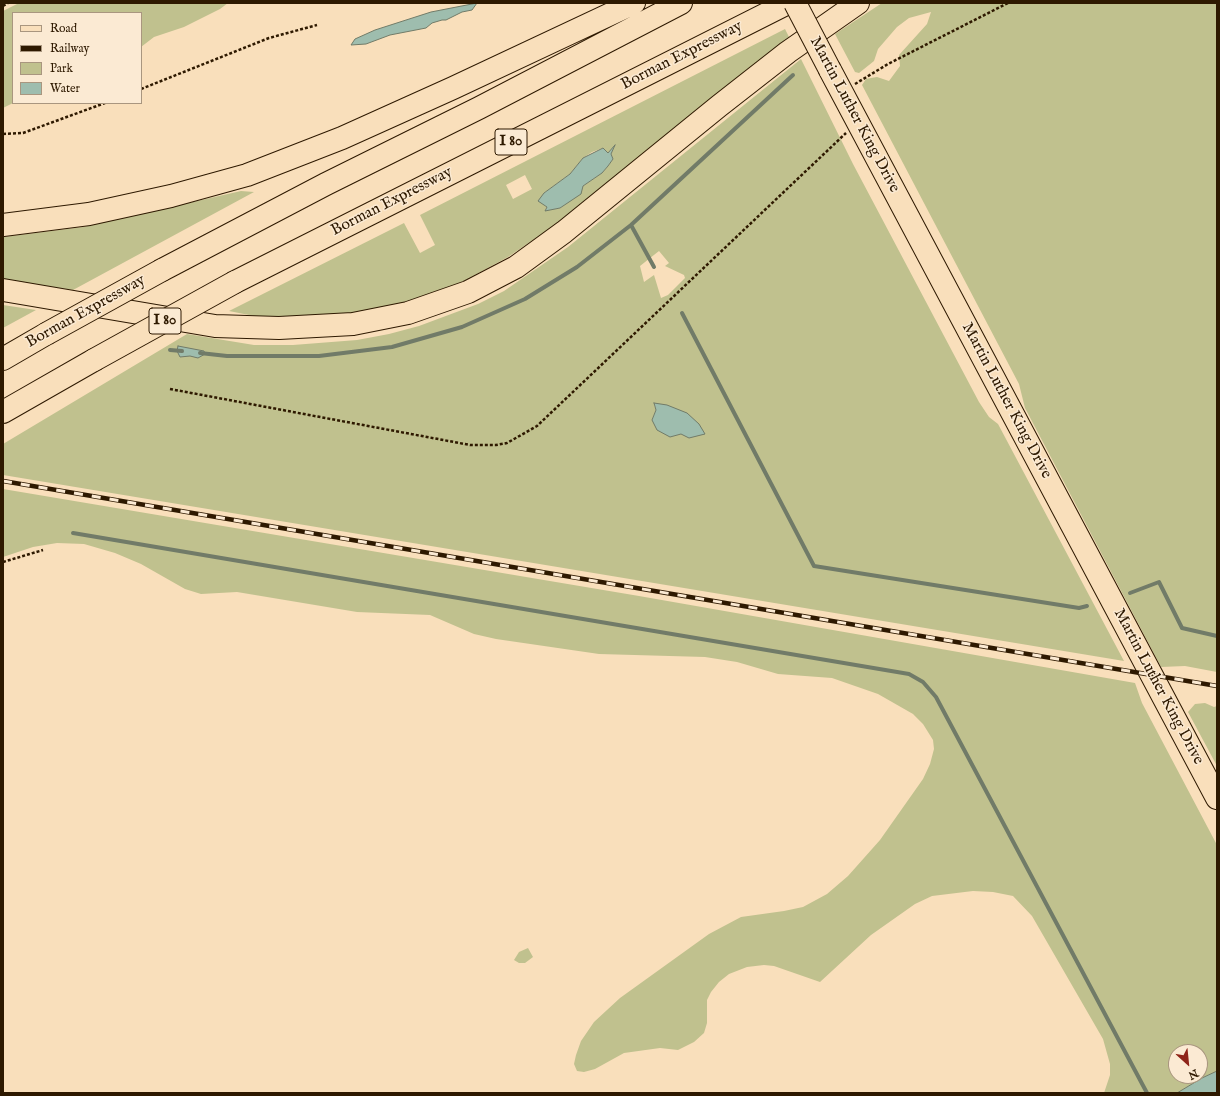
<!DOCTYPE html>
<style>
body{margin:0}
#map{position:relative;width:1220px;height:1096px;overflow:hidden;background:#f9dfbb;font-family:"IM FELL English",serif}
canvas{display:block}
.frame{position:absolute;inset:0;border:4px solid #2e1900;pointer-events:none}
.legend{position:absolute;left:12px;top:12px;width:130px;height:92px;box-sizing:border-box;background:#fbead3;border:1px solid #a9967f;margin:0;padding:5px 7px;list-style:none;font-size:12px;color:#2e1900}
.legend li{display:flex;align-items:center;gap:8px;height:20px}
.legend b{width:20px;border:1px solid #a9967f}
.north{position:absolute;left:1168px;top:1044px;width:40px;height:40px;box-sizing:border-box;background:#fbead3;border:1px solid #a9967f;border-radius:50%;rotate:153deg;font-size:11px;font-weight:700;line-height:16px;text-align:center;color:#2e1900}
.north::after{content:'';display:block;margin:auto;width:14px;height:18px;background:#8f2418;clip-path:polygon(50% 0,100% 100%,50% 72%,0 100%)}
</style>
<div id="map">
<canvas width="1220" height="1096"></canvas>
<div class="frame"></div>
<ul class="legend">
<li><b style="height:5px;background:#f9dfbb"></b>Road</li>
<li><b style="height:5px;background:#2e1900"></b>Railway</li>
<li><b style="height:11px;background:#c0c18e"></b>Park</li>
<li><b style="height:11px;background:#9ebdae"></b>Water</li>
</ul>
<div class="north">N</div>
</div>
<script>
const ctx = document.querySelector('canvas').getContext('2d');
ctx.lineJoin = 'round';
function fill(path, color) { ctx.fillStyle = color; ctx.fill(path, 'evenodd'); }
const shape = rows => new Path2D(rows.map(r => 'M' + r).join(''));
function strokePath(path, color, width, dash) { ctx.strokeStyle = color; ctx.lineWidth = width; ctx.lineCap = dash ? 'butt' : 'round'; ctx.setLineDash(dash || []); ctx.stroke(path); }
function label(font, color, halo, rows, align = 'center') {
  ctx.font = font + ' "IM FELL English",serif'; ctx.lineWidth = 3; ctx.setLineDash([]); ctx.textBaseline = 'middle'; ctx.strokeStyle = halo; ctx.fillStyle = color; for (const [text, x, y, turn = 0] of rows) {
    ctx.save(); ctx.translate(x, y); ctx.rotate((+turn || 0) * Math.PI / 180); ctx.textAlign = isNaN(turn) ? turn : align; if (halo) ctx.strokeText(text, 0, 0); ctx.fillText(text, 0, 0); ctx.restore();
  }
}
fill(shape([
 [19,3,228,3,220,9,184,27,154,37,141,47,141,13,13,13,13,103,3,108,3,11],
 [882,3,1217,3,1217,672,1185,666,1161,667,1025,408,1019,384,862,85,866,79,871,78,877,77,889,81,900,66,899,55,927,24,931,12,909,18,897,27,878,49,874,61,859,73,855,72,835,34],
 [785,29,789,37,549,229,508,257,460,283,417,299,379,309,333,317,294,318,254,316,229,311,404,223,420,253,435,245,420,215],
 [614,147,611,154,613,159,608,166,602,173,583,186,580,194,560,208,545,210,547,207,542,203,544,193,570,174,583,158,592,152,603,148,608,153],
 [525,175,532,189,513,199,506,185],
 [801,59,853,164,979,402,989,417,998,424,1124,661,3,475,3,444,187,334,254,345,293,345,357,340,389,334,419,326,478,304,504,291,568,247],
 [659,251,669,263,665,266,684,275,685,278,668,295,661,298,654,275,644,282,640,266],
 [654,404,681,434,670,436,652,420,656,410],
 [241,191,254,192,73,290,3,279,3,237,83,227],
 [3,305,36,310,3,328],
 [3,489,639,596,1135,683,1142,703,1217,845,1217,1071,1202,1078,1177,1093,1104,1093,1110,1075,1110,1064,1103,1039,1032,916,1013,896,993,892,973,891,932,896,915,904,871,935,820,982,774,966,764,965,747,967,729,974,719,982,711,992,707,1000,707,1023,704,1033,694,1042,678,1050,660,1048,624,1053,595,1069,584,1072,577,1071,574,1064,576,1055,581,1041,594,1022,620,998,709,934,741,917,784,911,803,907,827,894,848,876,880,840,923,779,930,764,934,749,933,740,923,724,913,714,878,694,832,678,778,674,737,662,705,657,599,654,496,639,474,634,430,615,357,612,237,592,201,594,185,589,141,564,115,553,84,544,57,543,33,547,3,557],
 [1176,1052,1200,1052,1200,1076,1176,1076],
 [1205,703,1214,707,1217,706,1217,766,1188,712,1195,704],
 [528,948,533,957,525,963,519,963,514,960,519,952]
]), '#c0c18e');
const water = shape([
 [477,3,472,10,462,12,446,20,442,20,432,23,426,28,390,35,366,44,351,45,355,39,375,30,431,12,477,3],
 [615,145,611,154,613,159,608,166,602,173,583,186,581,194,560,208,545,211,547,207,538,201,544,193,570,174,583,158,603,148,608,153,615,145],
 [178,346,204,351,205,354,198,358,190,356,180,357,177,351,178,346],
 [654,403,667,405,687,413,699,424,705,434,689,438,681,434,670,437,657,430,652,420,656,410,654,403],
 [1217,1071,1217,1093,1177,1093,1202,1078,1217,1071]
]);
fill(water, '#9ebdae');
strokePath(water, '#717b68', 1);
strokePath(shape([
 [631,225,654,267],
 [682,313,814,566,1079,608,1087,606],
 [170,350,182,351],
 [200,353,227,356,319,356,392,347,462,327,525,299,577,267,631,225,793,75],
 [73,533,909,674,923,682,936,697,1147,1093],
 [1130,593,1159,582,1182,628,1217,636]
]), '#717b68', 4);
const major = shape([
 [830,70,1217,798]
]);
const highway = shape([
 [3,225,89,214,171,196,247,175,342,138,453,88,634,3],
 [162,270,326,184,479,108,681,3],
 [235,282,788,3],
 [3,290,215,326,279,328,353,324,408,313,468,292,516,267,564,232,719,106,788,52,858,3],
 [3,359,46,334],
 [3,412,94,360]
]);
strokePath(major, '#2e1900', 24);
strokePath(highway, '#2e1900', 24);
strokePath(shape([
 [3,6,8,3],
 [855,84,888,64,1008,3],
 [141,89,269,38,317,25],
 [3,134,23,133,105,103],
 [170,389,470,445,496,445,507,443,537,426,846,133],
 [3,562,43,550]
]), '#2e1900', 2.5, [3, 2]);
strokePath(major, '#f9dfbb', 22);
strokePath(highway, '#f9dfbb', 22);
const rail = shape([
 [3,481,1217,686]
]);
strokePath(rail, '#2e1900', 4.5);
strokePath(rail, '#fbead3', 3, [9]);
const majorBridge = shape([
 [795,3,830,70]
]);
const highwayBridge = shape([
 [46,334,162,270],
 [94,360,235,282]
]);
strokePath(majorBridge, '#2e1900', 24, []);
strokePath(highwayBridge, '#2e1900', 24, []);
strokePath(majorBridge, '#f9dfbb', 22);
strokePath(highwayBridge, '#f9dfbb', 22);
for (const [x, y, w] of [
 [511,142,32],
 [165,321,32]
]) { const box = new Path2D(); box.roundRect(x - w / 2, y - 13, w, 26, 3); ctx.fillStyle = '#fbead3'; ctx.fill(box); strokePath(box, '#2e1900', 1); }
label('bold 15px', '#2e1900', null, [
 ["I 80",511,142],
 ["I 80",165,321]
]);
label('16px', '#2e1900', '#fbead3', [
 ["Borman Expressway",682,56,-27],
 ["Martin Luther King Drive",854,115,62],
 ["Borman Expressway",392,202,-27],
 ["Borman Expressway",86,312,-29],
 ["Martin Luther King Drive",1006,401,62],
 ["Martin Luther King Drive",1158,687,62]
]);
</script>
